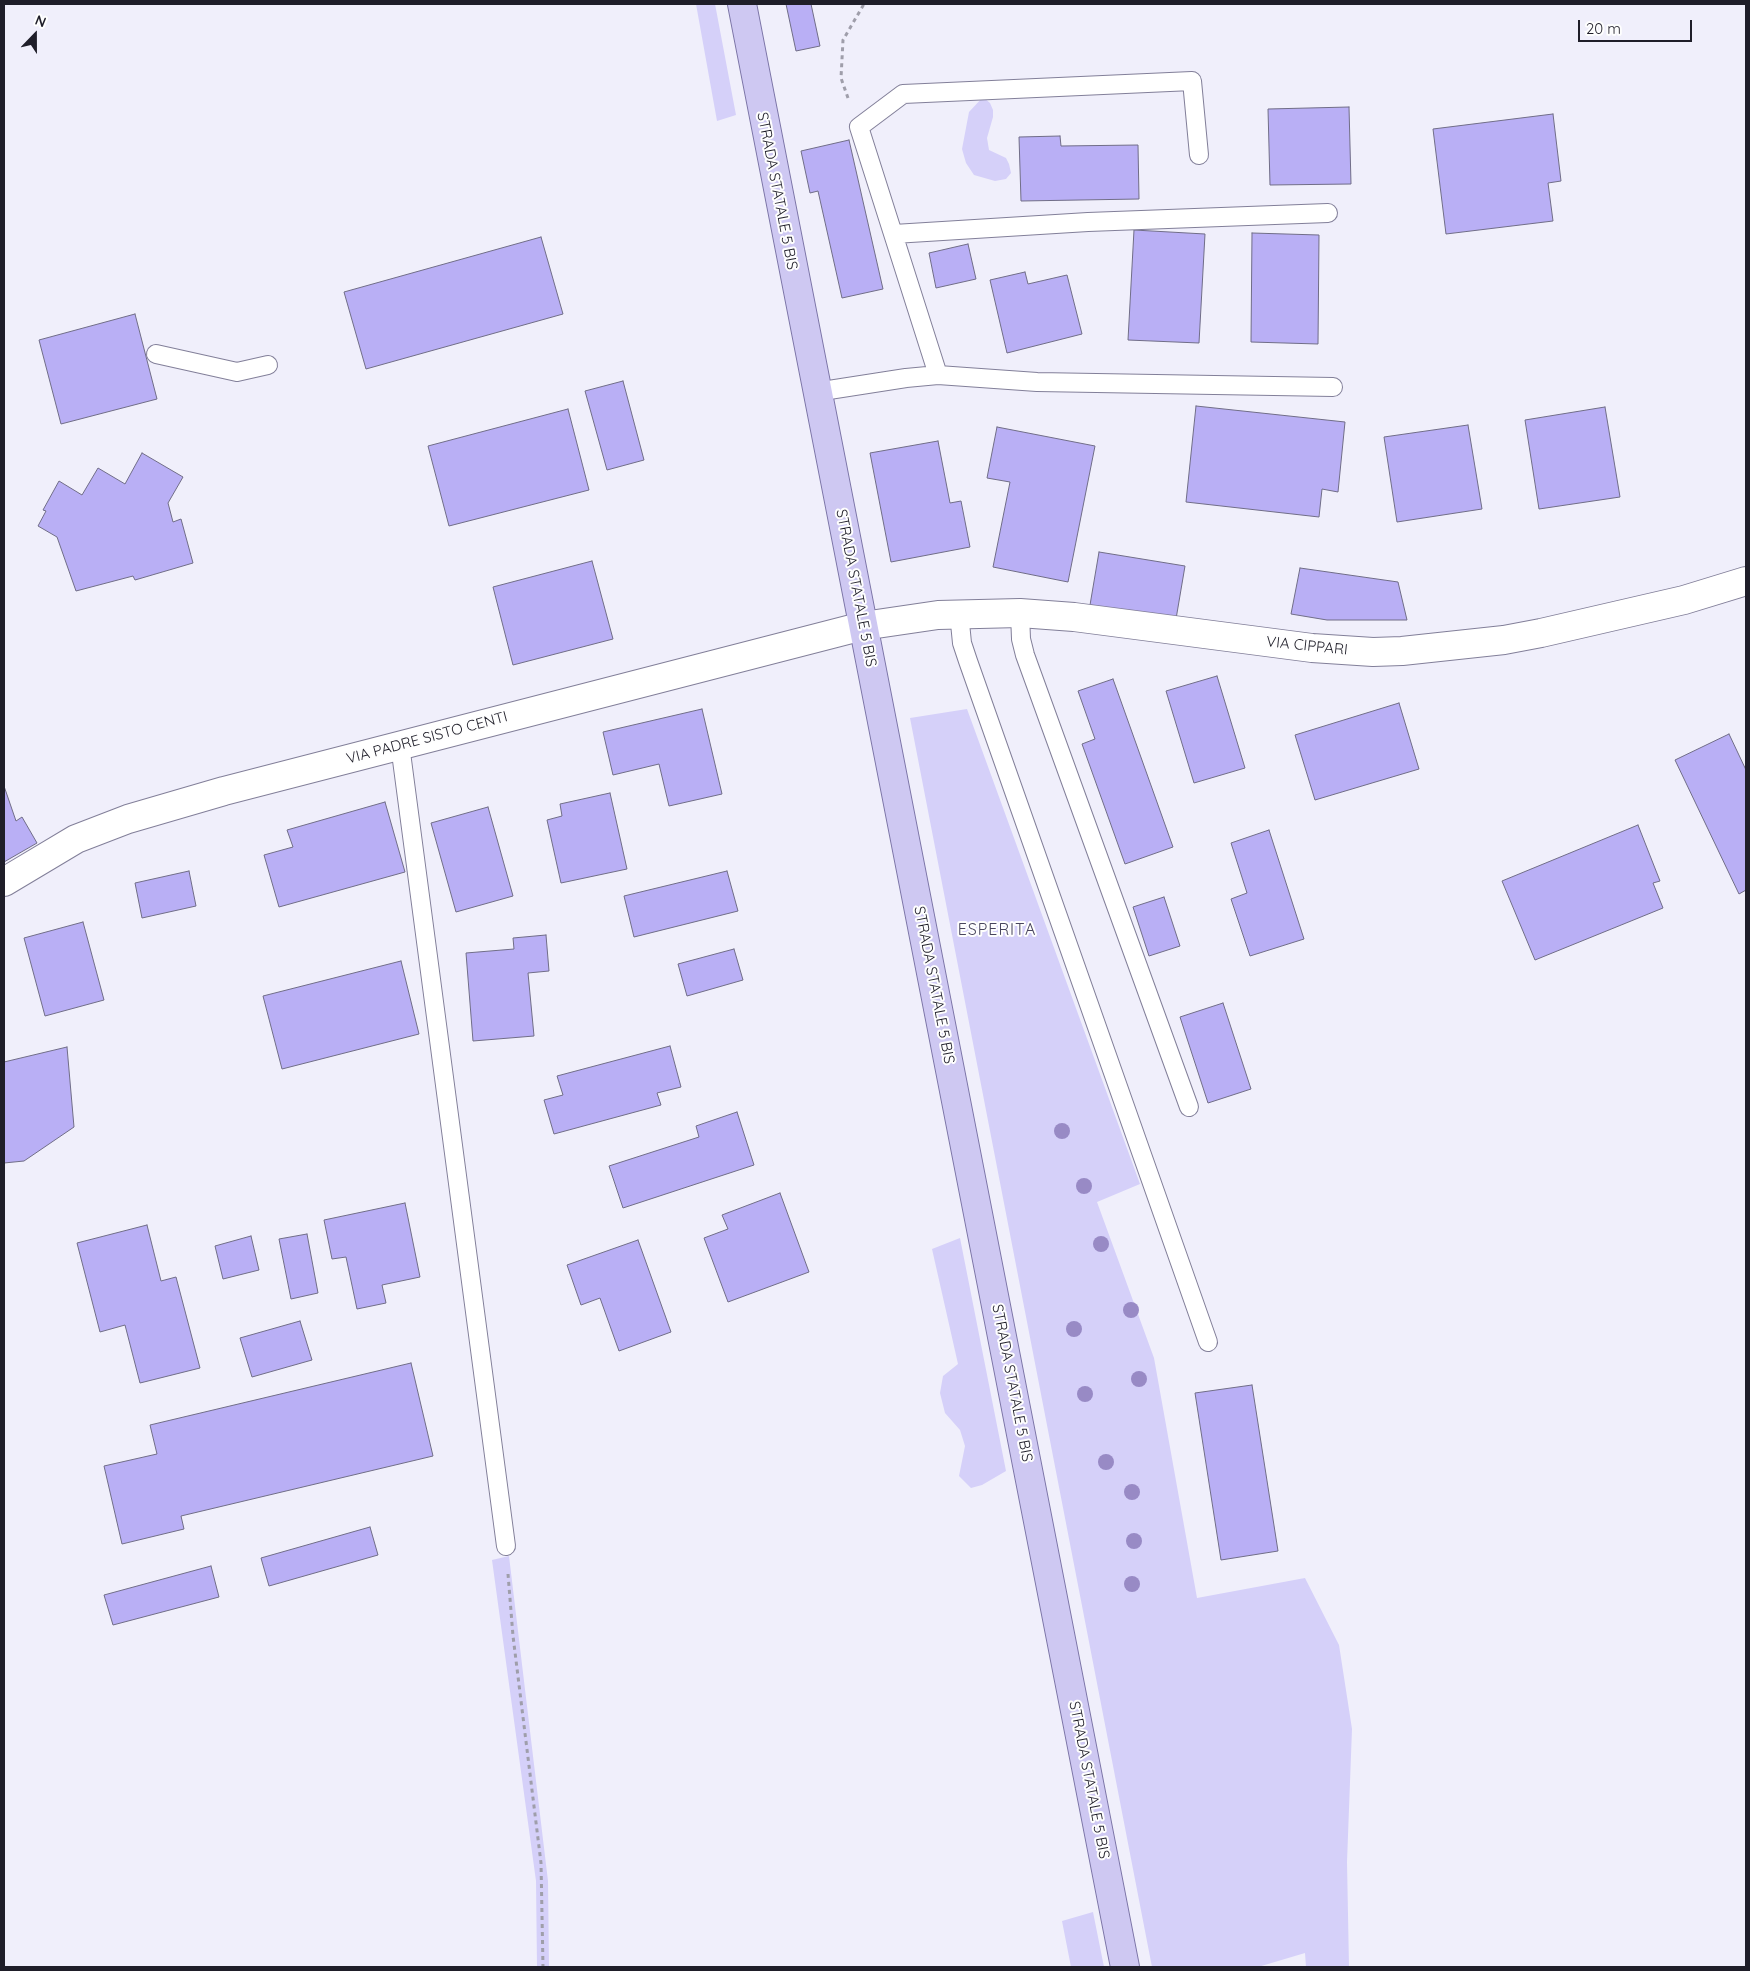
<!DOCTYPE html>
<style>
body{margin:0}
#map{position:relative;width:1750px;height:1971px;overflow:hidden;background:#f0effb;font-family:Quicksand,sans-serif}
canvas{display:block}
.frame{position:absolute;inset:0;border:5px solid #1f1e29;pointer-events:none}
.north{position:absolute;left:10px;top:10px;width:50px;height:50px;-webkit-text-stroke:4px #fefefe;paint-order:stroke;rotate:22deg;font-size:14px;font-weight:700;line-height:20px;text-align:center;color:#1f1e29}
.north::after{content:'';display:block;margin:auto;width:18px;height:22px;background:#1f1e29;clip-path:polygon(50% 0,100% 100%,50% 72%,0 100%)}
.scale{position:absolute;left:1578px;top:20px;width:114px;height:22px;box-sizing:border-box;border:2px solid #1f1e29;border-top:0;padding-left:6px;font-size:15px;line-height:18px;white-space:nowrap;color:#1f1e29;-webkit-text-stroke:4px #fefefe;paint-order:stroke}
</style>
<div id="map">
<canvas width="1750" height="1971"></canvas>
<div class="frame"></div>
<div class="north">N</div>
<div class="scale">20 m</div>
</div>
<script>
const ctx = document.querySelector('canvas').getContext('2d');
ctx.lineJoin = 'round';
function fill(path, color) { ctx.fillStyle = color; ctx.fill(path, 'evenodd'); }
const shape = rows => new Path2D(rows.map(r => 'M' + r).join(''));
function strokePath(path, color, width, dash) { ctx.strokeStyle = color; ctx.lineWidth = width; ctx.lineCap = dash ? 'butt' : 'round'; ctx.setLineDash(dash || []); ctx.stroke(path); }
function label(font, color, halo, rows, align = 'center') {
  ctx.font = font + ' Quicksand,sans-serif'; ctx.lineWidth = 4; ctx.setLineDash([]); ctx.textBaseline = 'middle'; ctx.strokeStyle = halo; ctx.fillStyle = color; for (const [text, x, y, turn = 0] of rows) {
    ctx.save(); ctx.translate(x, y); ctx.rotate((+turn || 0) * Math.PI / 180); ctx.textAlign = isNaN(turn) ? turn : align; if (halo) ctx.strokeText(text, 0, 0); ctx.fillText(text, 0, 0); ctx.restore();
  }
}
fill(shape([
 [696,4,715,4,736,115,717,121],
 [983,97,990,103,993,110,993,117,987,138,989,150,1006,158,1009,164,1011,173,1006,179,995,181,974,175,966,163,962,149,969,112],
 [967,709,1140,1184,1097,1202,1154,1358,1197,1598,1305,1578,1339,1645,1352,1729,1347,1862,1349,1967,1306,1967,1305,1953,1258,1967,1152,1967,910,718],
 [960,1238,1006,1471,982,1485,971,1488,959,1476,965,1446,960,1430,945,1413,940,1393,943,1376,958,1364,932,1249],
 [509,1556,548,1881,549,1967,537,1967,536,1881,492,1560],
 [1093,1912,1104,1967,1071,1967,1062,1921]
]), '#d5d0f9');
const building = shape([
 [786,4,811,4,820,46,796,51,786,4],
 [1349,107,1351,184,1270,185,1268,109,1349,107],
 [1553,114,1561,181,1548,183,1553,221,1446,234,1433,129,1553,114],
 [1060,136,1061,146,1138,145,1139,199,1021,201,1019,137,1060,136],
 [849,140,883,289,842,298,818,191,810,193,801,151,849,140],
 [1134,230,1205,234,1199,343,1128,340,1134,230],
 [1252,233,1319,235,1318,344,1251,342,1252,233],
 [541,237,563,314,366,369,344,292,541,237],
 [968,244,976,279,936,288,929,253,968,244],
 [1025,272,1028,284,1067,275,1082,334,1007,353,990,280,1025,272],
 [135,314,157,399,61,424,39,340,135,314],
 [623,381,644,460,607,470,585,391,623,381],
 [1196,406,1345,422,1338,492,1322,489,1319,517,1186,502,1196,406],
 [1605,407,1620,497,1539,509,1525,420,1605,407],
 [568,409,589,490,449,526,428,446,568,409],
 [1468,425,1482,509,1397,522,1384,437,1468,425],
 [997,427,1095,446,1068,582,993,567,1010,482,987,478,997,427],
 [938,441,950,503,961,501,970,547,891,562,870,453,938,441],
 [142,453,183,477,168,503,173,522,181,519,193,563,135,580,133,576,76,591,57,537,38,526,46,511,43,510,59,481,82,495,98,468,125,484,142,453],
 [1099,552,1185,566,1176,619,1090,605,1099,552],
 [592,561,613,639,513,665,493,587,592,561],
 [1300,568,1398,582,1407,620,1327,620,1291,614,1300,568],
 [1217,676,1245,768,1194,783,1166,691,1217,676],
 [1113,679,1173,847,1125,864,1082,744,1095,739,1078,691,1113,679],
 [1399,703,1419,769,1315,800,1295,735,1399,703],
 [702,709,722,794,669,806,659,764,613,775,603,732,702,709],
 [1729,734,1746,770,1746,890,1739,894,1675,760,1729,734],
 [4,786,16,821,22,817,37,843,4,862,4,786],
 [610,793,627,869,561,883,547,820,562,816,560,804,610,793],
 [385,802,405,872,279,907,264,855,293,847,287,830,385,802],
 [488,807,513,896,456,912,431,823,488,807],
 [1638,825,1660,881,1653,883,1663,908,1535,960,1502,881,1638,825],
 [1269,830,1304,939,1250,956,1231,899,1247,893,1231,843,1269,830],
 [189,871,196,906,142,918,135,883,189,871],
 [727,871,738,911,634,937,624,896,727,871],
 [1164,897,1180,946,1149,956,1133,907,1164,897],
 [83,922,104,1000,45,1016,24,938,83,922],
 [546,935,549,971,528,973,534,1036,473,1041,466,953,514,949,513,938,546,935],
 [734,949,743,980,687,996,678,964,734,949],
 [401,961,419,1034,282,1069,263,996,401,961],
 [1223,1003,1251,1089,1208,1103,1180,1017,1223,1003],
 [670,1046,681,1087,657,1093,661,1105,554,1134,544,1100,563,1095,557,1076,670,1046],
 [67,1047,74,1127,24,1161,4,1163,4,1062,67,1047],
 [737,1112,754,1165,623,1208,609,1166,699,1137,696,1126,737,1112],
 [780,1193,809,1272,728,1302,704,1238,728,1229,722,1215,780,1193],
 [405,1203,420,1277,382,1285,386,1303,357,1309,346,1257,332,1259,324,1220,405,1203],
 [147,1225,161,1281,176,1277,200,1368,140,1383,125,1325,100,1332,77,1243,147,1225],
 [307,1234,318,1293,291,1299,279,1239,307,1234],
 [251,1236,259,1270,223,1279,215,1246,251,1236],
 [638,1240,671,1332,619,1351,600,1298,581,1305,567,1265,638,1240],
 [300,1321,312,1360,252,1377,240,1338,300,1321],
 [411,1363,433,1456,181,1516,184,1529,122,1544,104,1466,157,1454,150,1425,411,1363],
 [1252,1385,1278,1551,1221,1560,1195,1393,1252,1385],
 [370,1527,378,1555,269,1586,261,1558,370,1527],
 [211,1566,219,1597,113,1625,104,1595,211,1566]
]);
fill(building, '#b9aff5');
strokePath(building, '#706d87', 1);
const service = shape([
 [894,234,1088,222,1328,213],
 [156,354,237,372,268,365],
 [938,375,859,127,903,94,1192,81,1199,155],
 [816,392,906,378,938,375,1037,382,1333,387],
 [959,613,962,643,968,661,1208,1342],
 [1020,613,1021,639,1025,655,1189,1107],
 [400,745,506,1546]
]);
const minor = shape([
 [4,882,76,839,128,819,224,791,863,626,938,615,1020,613,1074,617,1312,648,1373,652,1402,651,1504,640,1541,633,1684,600,1746,581]
]);
const primary = shape([
 [742,4,1125,1967]
]);
strokePath(service, '#827f99', 20);
strokePath(minor, '#827f99', 30);
strokePath(primary, '#7b74a6', 30);
strokePath(shape([
 [848,98,841,78,843,40,864,4],
 [508,1574,513,1636,541,1863,543,1967]
]), '#9f9eaa', 3, [4, 4]);
strokePath(service, '#fff', 18);
strokePath(minor, '#fff', 28);
strokePath(primary, '#cec8f2', 28);
ctx.fillStyle = '#988ac5';
for (const [x, y] of [
 [1062,1131],
 [1084,1186],
 [1101,1244],
 [1131,1310],
 [1074,1329],
 [1139,1379],
 [1085,1394],
 [1106,1462],
 [1132,1492],
 [1134,1541],
 [1132,1584]
]) { ctx.beginPath(); ctx.arc(x, y, 8, 0, 2 * Math.PI); ctx.fill(); }
label('15px', '#1f1e29', '#fefefe', [
 ["STRADA STATALE 5 BIS",777,191,79],
 ["STRADA STATALE 5 BIS",856,588,79],
 ["VIA CIPPARI",1307,646,6],
 ["VIA PADRE SISTO CENTI",427,738,-15],
 ["STRADA STATALE 5 BIS",934,985,79],
 ["STRADA STATALE 5 BIS",1012,1383,79],
 ["STRADA STATALE 5 BIS",1089,1780,79]
]);
ctx.letterSpacing = '1px';
label('16px', '#48455d', '#fefefe', [
 ["ESPERITA",997,930]
]);
ctx.letterSpacing = '0px';
</script>
